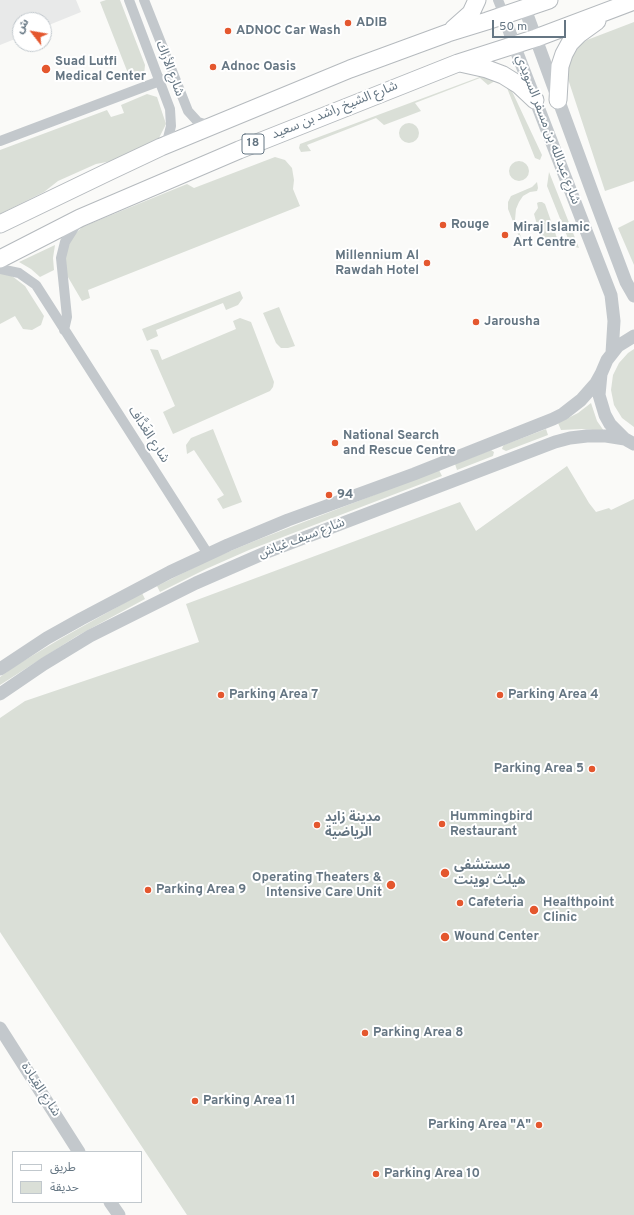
<!DOCTYPE html>
<meta charset="utf-8">
<style>
body{margin:0}
#map{position:relative;width:634px;height:1215px;overflow:hidden;background:#fafaf8;font-family:Overpass,"Noto Sans Arabic",sans-serif}
canvas{display:block}
.legend{position:absolute;left:12px;top:1151px;width:130px;height:52px;box-sizing:border-box;background:#fff;border:1px solid #c1c8cd;margin:0;padding:5px 7px;list-style:none;font-size:12px;color:#657683}
.legend li{display:flex;align-items:center;gap:8px;height:20px}
.legend b{width:20px;border:1px solid #c1c8cd}
.north{position:absolute;left:12px;top:12px;width:40px;height:40px;box-sizing:border-box;background:#fff;border:1px solid #c1c8cd;border-radius:50%;rotate:301deg;font-size:11px;font-weight:700;line-height:16px;text-align:center;color:#657683}
.north::after{content:'';display:block;margin:auto;width:14px;height:18px;background:#e4572e;clip-path:polygon(50% 0,100% 100%,50% 72%,0 100%)}
.scale{position:absolute;left:492px;top:20px;width:74px;height:18px;box-sizing:border-box;border:2px solid #657683;border-top:0;padding-left:5px;font-size:12px;line-height:14px;white-space:nowrap;color:#657683;-webkit-text-stroke:3px #fff;paint-order:stroke}
</style>
<div id="map">
<canvas width="634" height="1215"></canvas>
<ul class="legend">
<li><b style="height:5px;background:#fff"></b>طريق</li>
<li><b style="height:11px;background:#dadfd7"></b>حديقة</li>
</ul>
<div class="north">ش</div>
<div class="scale">50 m</div>
</div>
<script>
const ctx = document.querySelector('canvas').getContext('2d');
ctx.lineJoin = 'round';
function fill(path, color) { ctx.fillStyle = color; ctx.fill(path, 'evenodd'); }
const shape = rows => new Path2D(rows.map(r => 'M' + r).join(''));
function strokePath(path, color, width, dash) { ctx.strokeStyle = color; ctx.lineWidth = width; ctx.lineCap = dash ? 'butt' : 'round'; ctx.setLineDash(dash || []); ctx.stroke(path); }
function label(font, color, halo, rows, align = 'center') {
  ctx.font = font + ' Overpass,"Noto Sans Arabic",sans-serif'; ctx.lineWidth = 4; ctx.setLineDash([]); ctx.textBaseline = 'middle'; ctx.strokeStyle = halo; ctx.fillStyle = color; for (const [text, x, y, turn = 0] of rows) {
    ctx.save(); ctx.translate(x, y); ctx.rotate((+turn || 0) * Math.PI / 180); ctx.textAlign = isNaN(turn) ? turn : align; if (halo) ctx.strokeText(text, 0, 0); ctx.fillText(text, 0, 0); ctx.restore();
  }
}
fill(shape([
 [0,0,76,0,81,12,44,27,44,20,20,20,20,37,0,45]
]), '#e8e9e9');
fill(shape([
 [106,0,120,0,145,65,144,76,131,81,100,2],
 [634,22,634,181,605,191,568,79,568,69,570,60,580,45,587,40],
 [485,75,510,87,542,155,540,160,535,158,507,88,501,82,495,81,488,85,480,78,415,103,421,111,384,125,376,118,307,145,311,151,301,152,299,148,300,144],
 [147,94,157,97,166,124,159,138,112,161,96,164,58,181,44,192,0,214,0,150,107,110,111,117,124,113,121,105],
 '399 133a10 10 0 1 1 20 0a10 10 0 1 1-20 0Z',
 [275,157,285,160,292,168,294,180,293,189,300,206,88,290,90,298,82,301,65,272,66,250,72,237,82,227,187,184,194,188],
 '509 171a10 10 0 1 1 20 0a10 10 0 1 1-20 0Z',
 [549,172,579,248,571,246,547,186],
 [537,182,538,188,537,191,530,192,523,196,519,202,516,209,515,220,522,240,527,243,534,244,527,245,520,239,508,209,508,202,511,196,532,187],
 [539,202,542,202,545,204,557,238,552,237,536,243,540,235,534,214,538,208,537,203],
 [634,220,634,265,618,228],
 [55,245,53,258,54,270,40,277,31,269,19,262],
 [0,273,12,276,25,286,44,316,41,325,32,330,23,329,15,316,0,324],
 [240,291,243,298,238,305,226,310,223,303,156,330,158,336,147,341,142,329],
 [279,307,295,346,288,348,281,348,276,343,263,313],
 [240,318,251,322,274,382,273,387,270,391,173,434,163,412,175,406,150,349,158,350,162,360,236,329,233,321],
 [634,349,634,427,622,418,614,405,611,390,613,375,619,363,628,353],
 [591,403,597,421,604,431,582,429,561,430,558,423,578,413],
 [213,429,242,502,223,509,217,499,224,495,194,450,187,454,186,445,191,438],
 [546,429,548,435,506,451,502,449,503,446,504,445],
 [491,450,494,452,493,456,457,470,455,464],
 [567,466,589,503,596,512,609,508,611,510,634,499,634,1215,187,1215,0,932,0,718,25,701,199,642,186,604,460,502,476,531],
 [439,470,442,476,249,550,206,569,160,592,157,586,211,559,257,540],
 [142,593,145,599,77,636,0,685,0,677,15,666,60,639]
]), '#dadfd7');
const primary = shape([
 [453,29,471,13,477,0],
 [460,63,487,69,503,75,519,85,535,100],
 [558,100,560,66,564,54,570,43,579,34,597,21],
 [0,224,108,172,161,147,350,69,448,33,487,21,549,0],
 [0,259,80,218,239,150,458,63,536,38,634,1]
]);
strokePath(primary, '#b5babe', 19);
strokePath(shape([
 [129,0,170,109,171,126,168,138,162,146],
 [144,0,188,111,198,122,211,126],
 [498,0,504,15],
 [0,141,173,76],
 [0,269,19,273,36,285,208,554],
 [64,330,67,317,61,258,65,242,77,223]
]), '#c3c8cc', 10);
strokePath(shape([
 [525,9,594,197,626,282,634,296],
 [504,15,514,45,611,295,614,321,612,353],
 [634,336,618,346,607,360,601,374,599,395,605,415,610,424,625,439,634,444],
 [0,669,47,638,81,619,170,572,228,545,288,520,414,474,553,419,563,414,581,400,596,383,601,374],
 [0,694,44,664,90,636,196,583,267,552,555,442,570,438,587,436,606,436,625,439],
 [0,1028,79,1152],
 [110,1202,119,1215]
]), '#c3c8cc', 13);
strokePath(primary, '#fff', 17);
for (const [x, y, r, color] of [
 [348,23,4,"#e4572e"],
 [228,31,4,"#e4572e"],
 [213,67,4,"#e4572e"],
 [46,69,5,"#e4572e"],
 [443,225,4,"#e4572e"],
 [505,235,4,"#e4572e"],
 [427,263,4,"#e4572e"],
 [476,322,4,"#e4572e"],
 [335,443,4,"#e4572e"],
 [329,495,4,"#e4572e"],
 [221,695,4,"#e4572e"],
 [500,695,4,"#e4572e"],
 [592,769,4,"#e4572e"],
 [442,824,4,"#e4572e"],
 [317,825,4,"#e4572e"],
 [445,873,5,"#e4572e"],
 [391,885,5,"#e4572e"],
 [148,890,4,"#e4572e"],
 [460,903,4,"#e4572e"],
 [534,910,5,"#e4572e"],
 [445,937,5,"#e4572e"],
 [365,1033,4,"#e4572e"],
 [195,1101,4,"#e4572e"],
 [539,1125,4,"#e4572e"],
 [376,1174,4,"#e4572e"]
]) { const dot = new Path2D(); dot.arc(x, y, r, 0, 2 * Math.PI); ctx.fillStyle = color; ctx.fill(dot); strokePath(dot, '#fff', 1.5); }
for (const [x, y, w] of [
 [253,144,22]
]) { const box = new Path2D(); box.roundRect(x - w / 2, y - 10, w, 20, 3); ctx.fillStyle = '#fff'; ctx.fill(box); strokePath(box, '#657683', 1); }
label('bold 12px', '#657683', null, [
 ["18",253,144]
]);
label('bold 13px', '#657683', '#fff', [
 ["ADIB",356,23],
 ["ADNOC Car Wash",236,31],
 ["Suad Lutfi",55,62],
 ["Medical Center",55,77],
 ["Adnoc Oasis",221,67],
 ["Rouge",451,225],
 ["Miraj Islamic",513,228],
 ["Art Centre",513,243],
 ["Millennium Al",419,256,"right"],
 ["Rawdah Hotel",419,271,"right"],
 ["Jarousha",484,322],
 ["National Search",343,436],
 ["and Rescue Centre",343,451],
 ["94",337,495],
 ["Parking Area 7",229,695],
 ["Parking Area 4",508,695],
 ["Parking Area 5",584,769,"right"],
 ["Hummingbird",450,817],
 ["Restaurant",450,832],
 ["مدينة زايد",325,818],
 ["الرياضية",325,833],
 ["مستشفى",454,866],
 ["هيلث بوينت",454,881],
 ["Operating Theaters &",382,878,"right"],
 ["Intensive Care Unit",382,893,"right"],
 ["Parking Area 9",156,890],
 ["Cafeteria",468,903],
 ["Healthpoint",543,903],
 ["Clinic",543,918],
 ["Wound Center",454,937],
 ["Parking Area 8",373,1033],
 ["Parking Area 11",203,1101],
 ["Parking Area \"A\"",531,1125,"right"],
 ["Parking Area 10",384,1174]
], 'left');
label('13px', '#657683', '#fff', [
 ["شارع الأراك",169,69,69],
 ["شارع الشيخ راشد بن سعيد",335,111,-22],
 ["شارع عبدالله بن مسفر السويدي",547,130,69],
 ["شارع الغَدَّاف",148,435,57],
 ["شارع سيف غباش",302,539,-21],
 ["شارع القِيادة",40,1090,57]
]);
</script>
